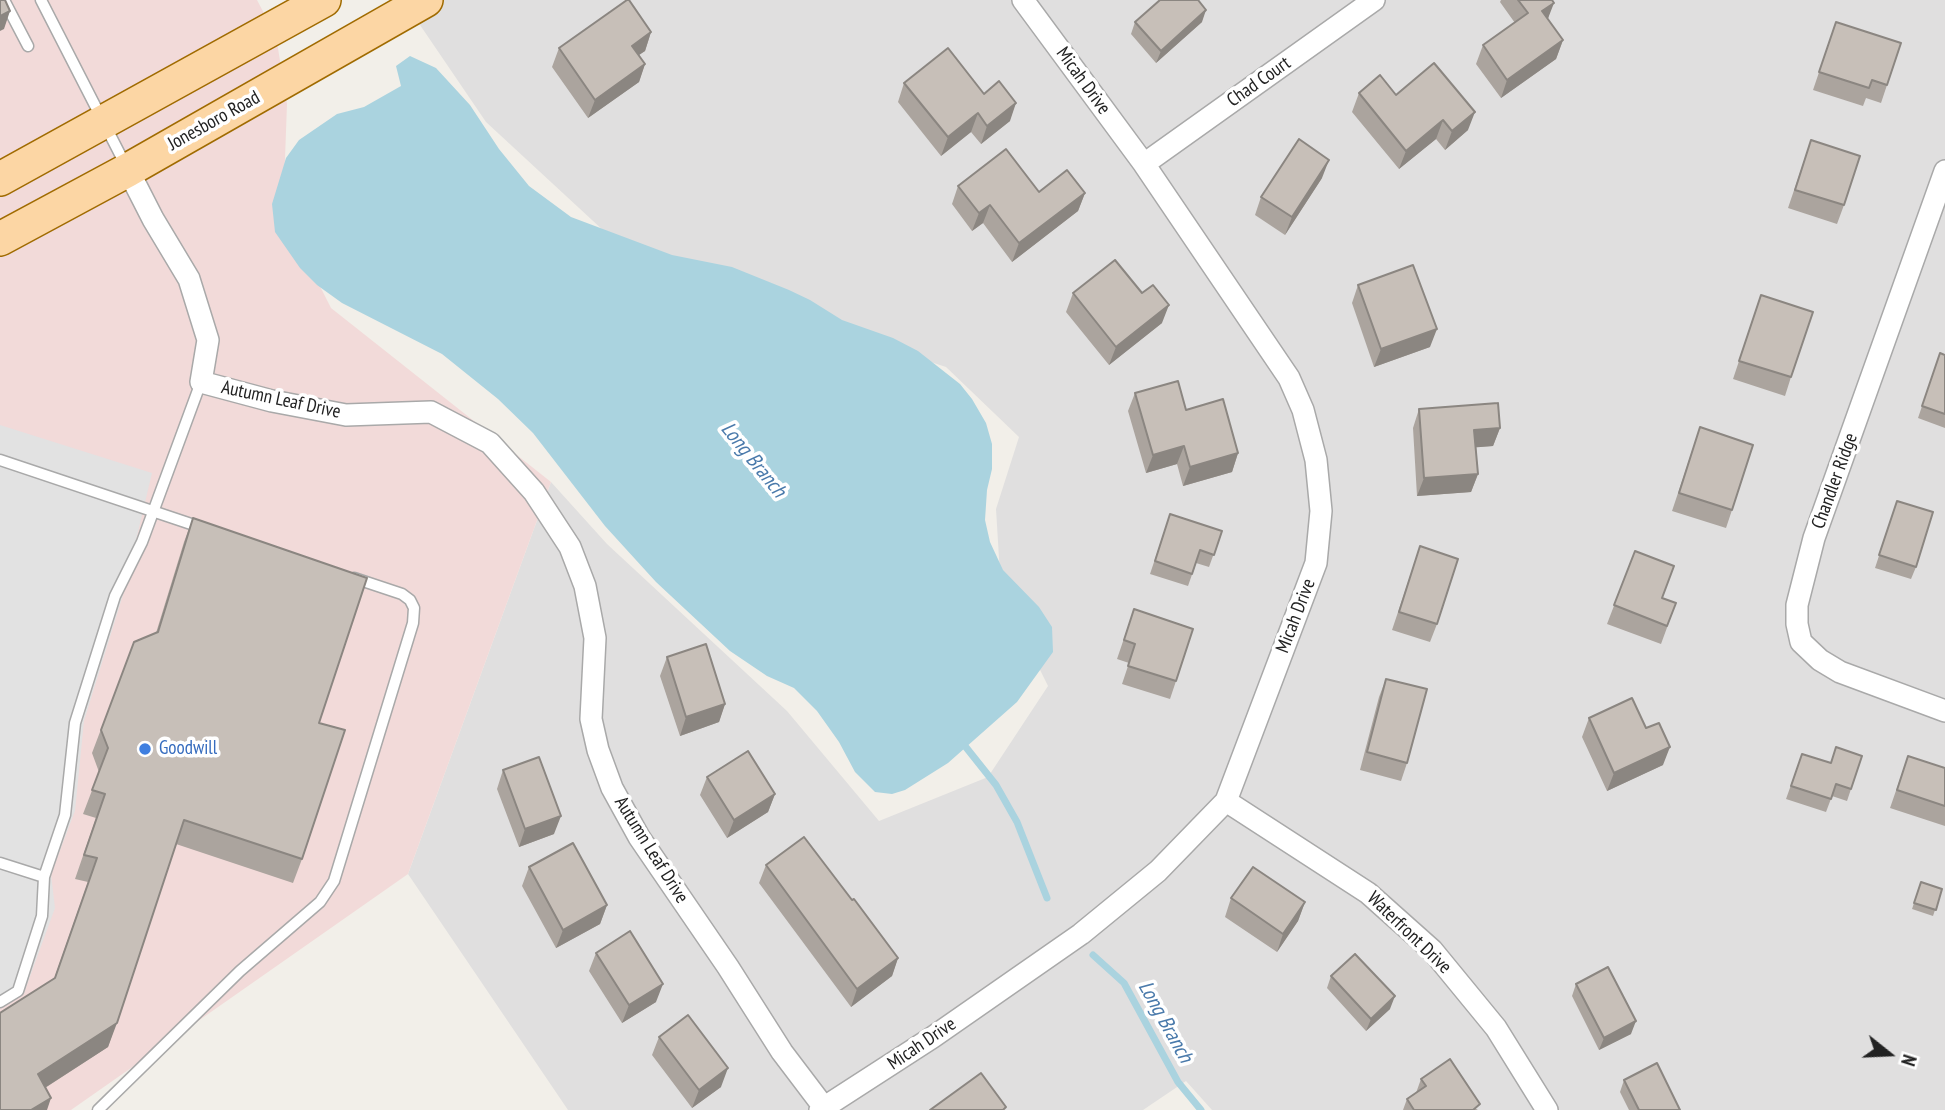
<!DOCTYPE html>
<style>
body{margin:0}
#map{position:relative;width:1945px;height:1110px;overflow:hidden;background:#f2efe9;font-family:"PT Sans Narrow",sans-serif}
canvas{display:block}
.north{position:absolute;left:1854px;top:1019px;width:70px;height:70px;-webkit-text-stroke:5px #fff;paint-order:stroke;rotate:108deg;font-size:19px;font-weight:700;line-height:28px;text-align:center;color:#222}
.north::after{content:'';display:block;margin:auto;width:24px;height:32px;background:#222;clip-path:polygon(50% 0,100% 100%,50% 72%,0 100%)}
</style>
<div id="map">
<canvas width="1945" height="1110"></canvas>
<div class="north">N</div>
</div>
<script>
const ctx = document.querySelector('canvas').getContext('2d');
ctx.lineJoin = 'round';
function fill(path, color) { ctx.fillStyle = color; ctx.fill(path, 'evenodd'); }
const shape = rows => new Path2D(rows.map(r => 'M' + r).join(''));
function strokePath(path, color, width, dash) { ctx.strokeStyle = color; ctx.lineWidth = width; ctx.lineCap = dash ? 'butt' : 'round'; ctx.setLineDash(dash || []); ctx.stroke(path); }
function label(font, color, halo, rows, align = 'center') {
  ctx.font = font + ' "PT Sans Narrow",sans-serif'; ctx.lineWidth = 7; ctx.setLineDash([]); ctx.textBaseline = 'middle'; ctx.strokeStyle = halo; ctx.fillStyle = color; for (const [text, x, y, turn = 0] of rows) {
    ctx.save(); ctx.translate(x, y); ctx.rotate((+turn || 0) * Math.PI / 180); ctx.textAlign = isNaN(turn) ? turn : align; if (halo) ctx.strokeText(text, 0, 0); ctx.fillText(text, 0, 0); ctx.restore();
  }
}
fill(shape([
 [403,0,1945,0,1945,1110,1212,1110,1186,1081,1143,1110,568,1110,408,874,551,482,607,544,787,711,879,821,988,777,1048,686,1001,591,996,509,1019,437,946,367,645,269,486,122]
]), '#e0dfdf');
fill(shape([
 [0,0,257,0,276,36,287,104,283,213,331,308,551,482,408,874,71,1110,0,1110]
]), '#f2dad9');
fill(shape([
 [0,425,152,473,123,595,84,721,75,811,51,874,55,908,24,993,0,1009]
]), '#e2e2e2');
fill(shape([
 [410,56,436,68,470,105,499,149,529,186,571,217,672,255,732,267,789,290,810,300,842,320,893,338,918,351,960,384,972,399,986,423,992,444,992,469,987,490,985,520,990,542,1003,570,1039,607,1052,627,1053,652,1017,702,948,763,905,790,892,794,875,792,855,772,839,742,817,711,794,688,767,676,730,651,656,582,605,526,533,433,498,399,442,354,342,303,317,285,300,268,275,232,272,204,286,158,299,140,337,114,364,107,401,86,396,66]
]), '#aad3df');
strokePath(shape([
 [961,741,996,785,1017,822,1047,898],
 [1093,955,1124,983,1178,1082,1201,1110]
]), '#aad3df', 7);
const service = shape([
 [4,0,28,46],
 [41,0,126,166],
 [0,460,203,528],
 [0,863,44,877],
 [0,1002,18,991,42,916,44,877,65,815,75,723,115,596,142,542,201,382],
 [98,1110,240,971,320,902,334,881,413,623,414,608,410,600,402,594,354,578]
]);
const minor = shape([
 [1144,164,1374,0],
 [128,170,153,219,189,279,208,340,201,382,272,401,346,415,431,412,490,443,534,492,570,547,585,586,595,638,591,719,598,750,612,788,639,837,728,967,782,1052,826,1110],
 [1945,171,1814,538,1797,605,1797,624,1801,642,1820,660,1840,672,1945,711],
 [1226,801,1368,893,1432,950,1496,1028,1547,1110],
 [820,1110,933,1037,1081,934,1158,871,1226,801,1316,563,1321,511,1316,460,1303,410,1289,378,1144,164,1023,0]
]);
const primary = shape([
 [0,179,324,0],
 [0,239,128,170,426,0]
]);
strokePath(service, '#a9a9a9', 13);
strokePath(minor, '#a9a9a9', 24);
strokePath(primary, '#a06b00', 36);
strokePath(service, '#fff', 10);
strokePath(minor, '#fff', 21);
strokePath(primary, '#fcd6a4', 33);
fill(shape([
 [1501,0,1552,0,1548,19,1563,40,1556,59,1501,98,1476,64,1483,45,1515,23,1500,2],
 [1135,22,1202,22,1156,63,1131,34],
 [1836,22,1887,85,1881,103,1866,98,1863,106,1813,90],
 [651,32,645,51,639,55,645,64,639,82,588,118,552,67,559,48],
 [904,83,1010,121,981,144,971,132,941,156,898,102],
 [1359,93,1396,95,1468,130,1445,150,1436,139,1399,169,1352,112],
 [1811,140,1844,205,1837,224,1788,208],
 [1322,178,1285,235,1255,215,1261,197],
 [958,186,1039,192,1085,193,1078,211,1012,262,983,223,972,231,952,204],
 [1358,285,1430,347,1374,367,1352,303],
 [1073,293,1162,323,1109,365,1066,312],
 [1761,295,1791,377,1785,396,1733,379],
 [1940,353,1945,355,1945,428,1918,418],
 [1135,393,1186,410,1238,453,1232,472,1183,486,1177,464,1146,473,1128,411],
 [1419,409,1500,428,1493,446,1476,447,1478,474,1471,492,1417,496,1413,428],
 [1700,427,1732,510,1726,528,1672,511],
 [1893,513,1916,567,1911,579,1875,568],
 [193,518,319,723,302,859,293,883,176,844,108,1047,45,1088,0,1110,54,979,88,882,75,879,96,818,83,814,99,772,92,753,134,642,156,633,184,542],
 [1166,526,1222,531,1209,567,1196,563,1188,586,1150,574],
 [1420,546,1437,624,1430,642,1392,630],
 [1635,551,1662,598,1676,603,1661,644,1607,624],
 [1134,609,1176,681,1170,699,1122,684,1129,663,1117,659],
 [667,657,725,704,719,722,680,736,660,676],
 [1386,679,1407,763,1401,781,1360,770,1379,697],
 [1589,718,1663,765,1607,791,1582,737],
 [1802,754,1830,763,1862,756,1847,801,1832,796,1826,812,1786,799],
 [1908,756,1945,768,1945,826,1890,808],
 [503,770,554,834,519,847,497,789],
 [707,777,775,794,768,812,727,838,700,795],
 [766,865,852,900,898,958,892,976,851,1007,759,883],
 [529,867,607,905,600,924,556,948,522,886],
 [1921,882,1942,889,1933,916,1912,909],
 [1231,898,1305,902,1298,921,1277,952,1225,917],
 [596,953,656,1002,622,1023,589,971],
 [1331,976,1390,1009,1366,1031,1327,988],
 [1576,984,1631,1034,1599,1050,1572,996],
 [659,1037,721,1087,692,1108,652,1055],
 [1421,1079,1478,1110,1403,1110,1407,1099,1416,1093],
 [1624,1080,1680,1110,1629,1110,1620,1092]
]), '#aba49e');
fill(shape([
 [1554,3,1547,21,1542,11],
 [1206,10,1202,22,1156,63,1161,51],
 [10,11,4,29,0,31,0,16],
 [651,32,645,51,625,64,632,46],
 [1563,40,1556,59,1501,98,1507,80],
 [645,64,639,82,588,118,595,100],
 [1016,103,1010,121,981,144,987,126],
 [1475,112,1468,130,1445,150,1452,131],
 [978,113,971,132,941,156,948,137],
 [1443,120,1436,139,1399,169,1406,151],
 [1329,160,1322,178,1285,235,1292,217],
 [1085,193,1078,211,1012,262,1019,243],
 [990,205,983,223,972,231,979,213],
 [1169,305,1162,323,1109,365,1116,347],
 [1437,329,1430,347,1374,367,1381,349],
 [1500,428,1493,446,1468,448,1474,430],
 [1184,446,1177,464,1146,473,1153,455],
 [1238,453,1232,472,1183,486,1190,467],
 [1478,474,1471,492,1417,496,1424,478],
 [725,704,719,722,680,736,686,717],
 [1670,747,1663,765,1607,791,1614,773],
 [775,794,768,812,727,838,734,820],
 [561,816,554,834,519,847,525,829],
 [1305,902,1298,921,1277,952,1283,934],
 [607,905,600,924,556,948,563,930],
 [898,958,892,976,851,1007,857,989],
 [663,984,656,1002,622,1023,629,1005],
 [1395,996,1390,1009,1366,1031,1371,1019],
 [1636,1021,1631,1034,1599,1050,1604,1038],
 [117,1023,108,1047,29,1098,38,1074],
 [728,1068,721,1087,692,1108,699,1090],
 [51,1098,47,1110,31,1110]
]), '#8b8681');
const building = shape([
 [0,0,5,0,10,11,0,16,0,0],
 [627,0,629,0,651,32,632,46,645,64,595,100,559,48,627,0],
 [1160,0,1198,0,1206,10,1161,51,1135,22,1160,0],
 [1518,0,1552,0,1554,3,1542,11,1563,40,1507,80,1483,45,1528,13,1518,0],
 [1836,22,1901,43,1887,85,1872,80,1869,88,1819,72,1836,22],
 [948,48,984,94,999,81,1016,103,987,126,978,113,948,137,904,83,948,48],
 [1434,63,1475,112,1452,131,1443,120,1406,151,1359,93,1380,75,1396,95,1434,63],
 [1299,139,1329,160,1292,217,1261,197,1299,139],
 [1811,140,1860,156,1844,205,1795,190,1811,140],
 [1006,149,1039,192,1067,170,1085,193,1019,243,990,205,979,213,958,186,1006,149],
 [1115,260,1142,293,1153,285,1169,305,1116,347,1073,293,1115,260],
 [1413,265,1437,329,1381,349,1358,285,1413,265],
 [1761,295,1813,312,1791,377,1739,361,1761,295],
 [1940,353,1945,355,1945,414,1922,406,1940,353],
 [1178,381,1186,410,1223,399,1238,453,1190,467,1184,446,1153,455,1135,393,1178,381],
 [1498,403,1500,428,1474,430,1478,474,1424,478,1419,409,1498,403],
 [1700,427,1753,445,1732,510,1679,493,1700,427],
 [1897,501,1933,512,1916,567,1879,555,1897,501],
 [1170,514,1222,531,1214,555,1200,550,1192,574,1155,561,1170,514],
 [193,518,367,578,319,723,345,730,302,859,184,820,117,1023,38,1074,51,1098,31,1110,0,1110,0,1013,55,978,97,858,84,855,105,794,92,790,108,748,101,730,134,642,158,632,193,518],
 [1420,546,1458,559,1437,624,1399,612,1420,546],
 [1635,551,1674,566,1662,598,1676,603,1667,626,1614,605,1635,551],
 [1134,609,1193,629,1176,681,1128,666,1135,644,1124,640,1134,609],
 [706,644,725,704,686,717,667,657,706,644],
 [1386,679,1427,689,1407,763,1367,752,1386,679],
 [1632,698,1646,728,1659,723,1670,747,1614,773,1589,718,1632,698],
 [1836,747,1862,756,1851,789,1836,784,1831,799,1791,786,1802,754,1831,763,1836,747],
 [748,751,775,794,734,820,707,777,748,751],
 [1908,756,1945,768,1945,806,1897,790,1908,756],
 [539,757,561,816,525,829,503,770,539,757],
 [804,837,852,900,854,899,898,958,857,989,766,865,804,837],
 [573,843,607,905,563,930,529,867,573,843],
 [1253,867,1305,902,1283,934,1231,898,1253,867],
 [1921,882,1942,889,1936,910,1914,903,1921,882],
 [630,931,663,984,629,1005,596,953,630,931],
 [1355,954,1395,996,1371,1019,1331,976,1355,954],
 [1608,967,1636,1021,1604,1038,1576,984,1608,967],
 [688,1015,728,1068,699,1090,659,1037,688,1015],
 [1450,1059,1480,1104,1473,1110,1414,1110,1407,1099,1426,1086,1421,1079,1450,1059],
 [1657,1063,1680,1110,1639,1110,1624,1080,1657,1063],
 [981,1073,1006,1107,1003,1110,930,1110,981,1073]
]);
fill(building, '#c7bfb8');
strokePath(building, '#8b8681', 2);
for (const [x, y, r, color] of [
 [145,749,7,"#3f7fe0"]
]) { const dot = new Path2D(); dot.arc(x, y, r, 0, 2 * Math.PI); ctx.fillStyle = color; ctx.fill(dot); strokePath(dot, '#fff', 2.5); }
label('19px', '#222', '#fff', [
 ["Micah Drive",1083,81,54],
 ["Chad Court",1259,82,-35],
 ["Jonesboro Road",214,121,-29],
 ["Autumn Leaf Drive",281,400,12],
 ["Chandler Ridge",1835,481,-70],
 ["Micah Drive",1296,616,-69],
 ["Autumn Leaf Drive",651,850,58],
 ["Waterfront Drive",1409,933,44],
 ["Micah Drive",922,1044,-34]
]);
label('19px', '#366cbe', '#fff', [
 ["Goodwill",159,749]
], 'left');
label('italic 21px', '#4a7aab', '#fff', [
 ["Long Branch",753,460,51],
 ["Long Branch",1165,1022,61]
]);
</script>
